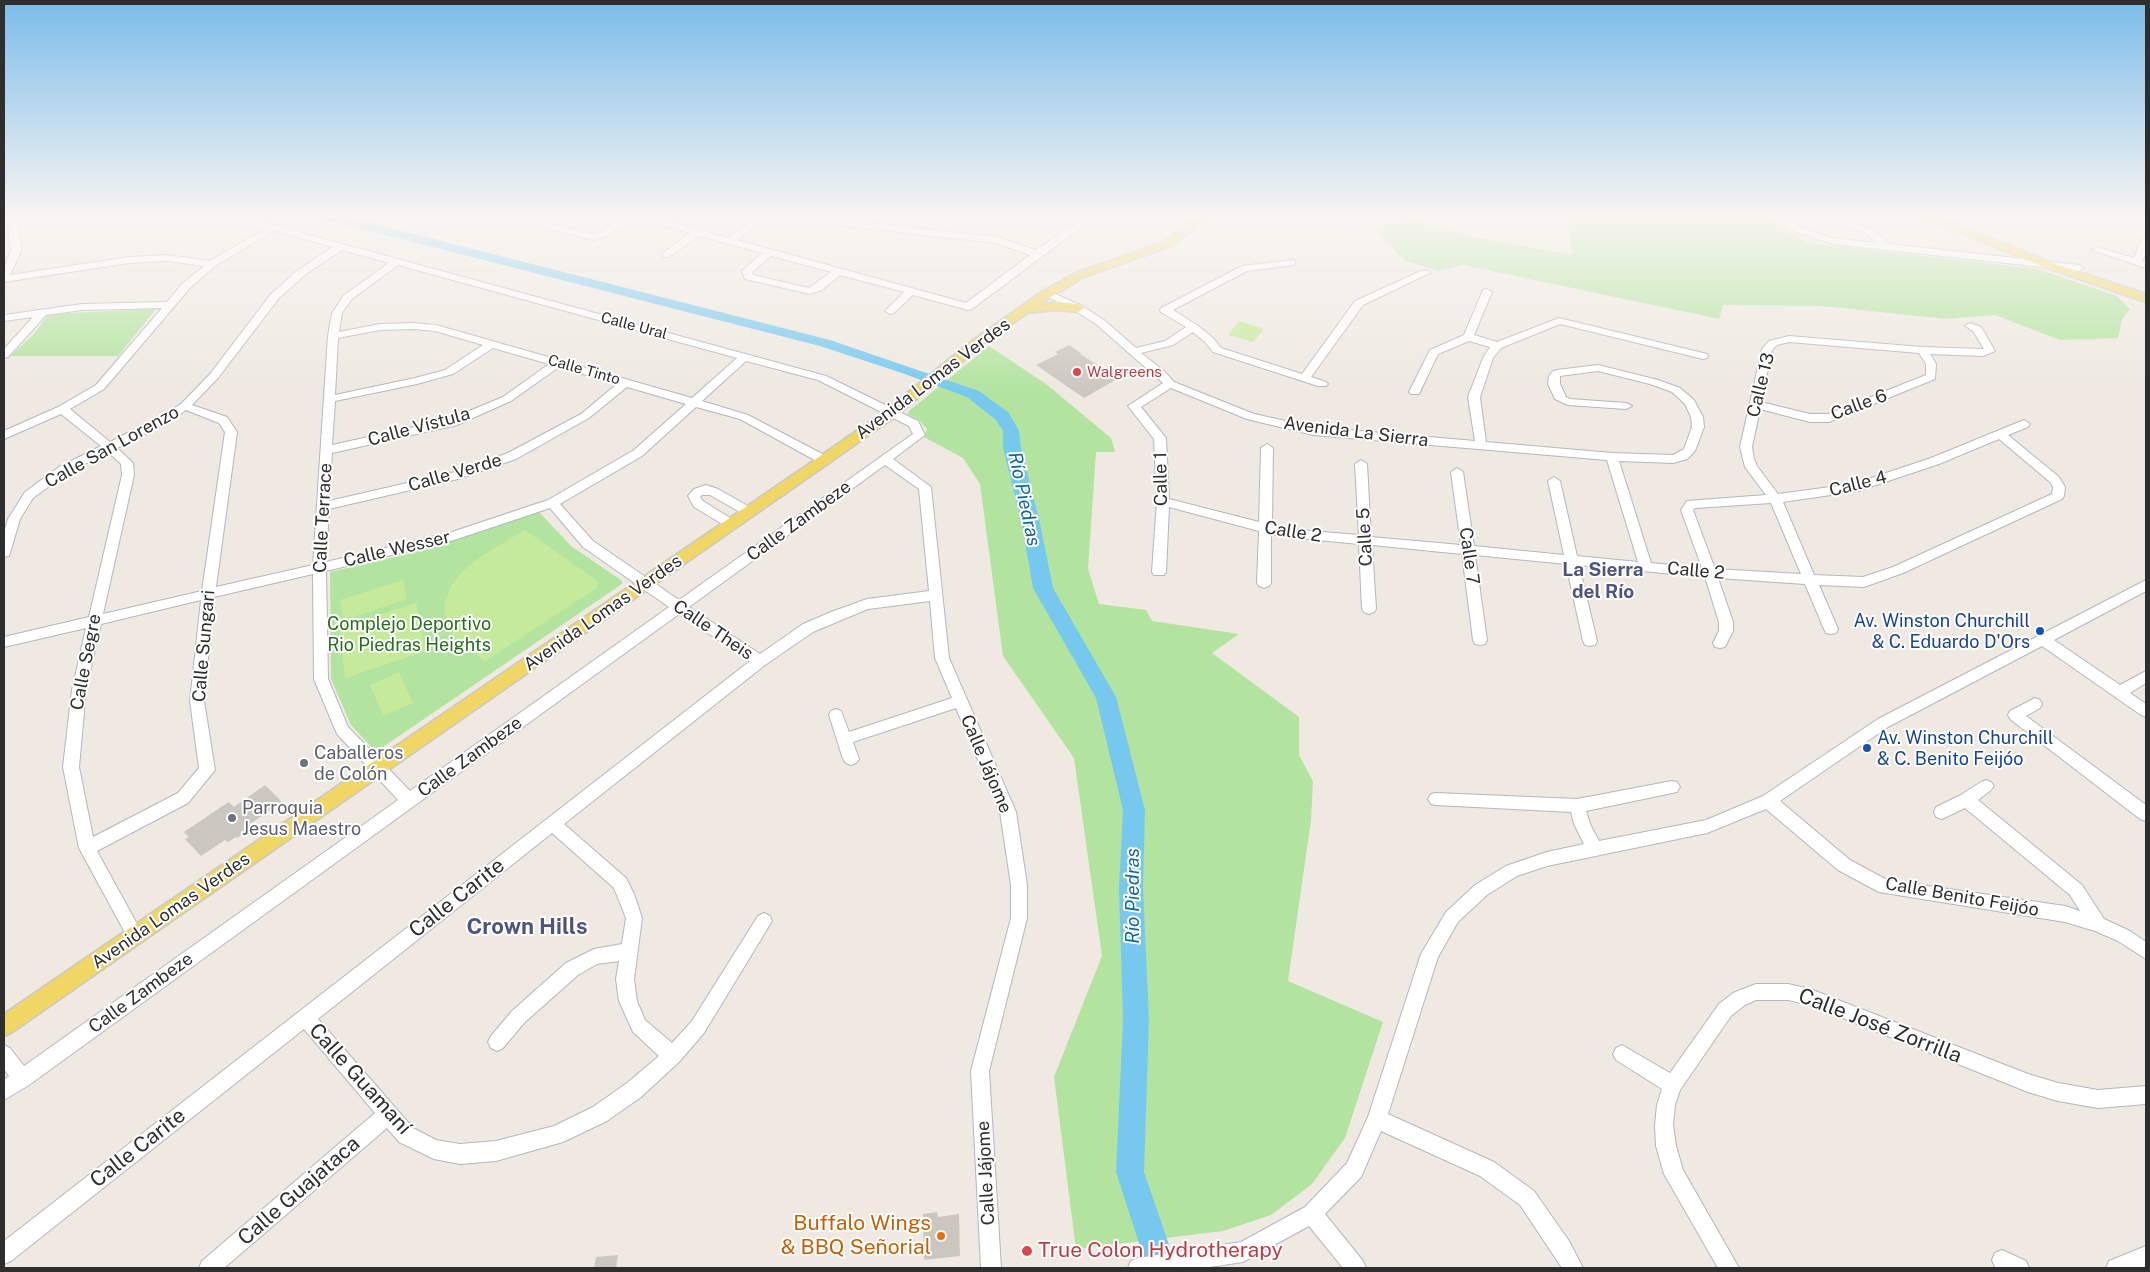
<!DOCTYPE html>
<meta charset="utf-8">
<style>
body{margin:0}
#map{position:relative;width:2150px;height:1272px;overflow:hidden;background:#efe9e1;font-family:"Public Sans",sans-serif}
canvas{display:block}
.frame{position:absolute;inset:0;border:5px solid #2e2e2e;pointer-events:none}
</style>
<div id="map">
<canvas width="2150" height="1272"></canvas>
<div class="frame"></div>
</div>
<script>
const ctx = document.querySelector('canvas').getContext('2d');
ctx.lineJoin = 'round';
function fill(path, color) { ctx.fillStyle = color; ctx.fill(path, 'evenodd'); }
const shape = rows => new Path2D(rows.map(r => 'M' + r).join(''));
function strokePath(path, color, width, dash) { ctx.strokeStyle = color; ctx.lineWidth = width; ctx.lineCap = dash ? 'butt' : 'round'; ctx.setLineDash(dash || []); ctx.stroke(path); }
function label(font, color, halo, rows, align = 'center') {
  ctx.font = font + ' "Public Sans",sans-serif'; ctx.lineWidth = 4; ctx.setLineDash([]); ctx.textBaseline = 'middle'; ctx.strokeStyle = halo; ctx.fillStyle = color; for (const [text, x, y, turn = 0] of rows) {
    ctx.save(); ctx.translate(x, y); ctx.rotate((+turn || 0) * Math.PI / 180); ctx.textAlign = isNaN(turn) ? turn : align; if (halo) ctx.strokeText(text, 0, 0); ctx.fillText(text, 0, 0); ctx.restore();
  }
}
fill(shape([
 [1567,215,1769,215,1774,222,1808,243,2038,269,2117,296,2130,309,2122,319,2118,338,2060,340,1995,315,1946,319,1823,306,1723,305,1719,319,1463,265,1438,271,1405,261,1371,225,1419,222,1470,236,1572,255],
 [156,309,118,356,10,356,33,335,49,314],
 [989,346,1046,384,1111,438,1115,452,1096,452,1088,569,1099,604,1146,610,1152,621,1239,634,1212,653,1299,717,1299,755,1313,781,1311,820,1288,981,1383,1022,1345,1138,1312,1184,1271,1215,1223,1231,1076,1249,1054,1077,1102,956,1074,758,1003,656,980,484,963,458,924,437,927,429,920,421,908,414,909,411],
 [539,512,571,546,618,578,622,581,622,584,380,749,374,750,351,725,331,679,330,572,412,553]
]), '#b3e49f');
fill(shape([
 [1239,321,1264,329,1253,342,1228,335],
 [525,530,599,582,597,588,485,661,454,637,446,624,444,604,451,586,463,571,480,557],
 [403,580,407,599,344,620,340,600],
 [416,603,426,651,345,678,340,627],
 [399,672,413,703,383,716,370,685]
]), '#c5ea9b');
fill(shape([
 [317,215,340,215,830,340,979,391,1009,413,1019,431,1021,448,1039,519,1053,588,1116,697,1145,810,1143,888,1149,1020,1144,1172,1177,1268,1147,1268,1116,1172,1123,1020,1119,888,1123,810,1096,698,1033,588,1021,519,1003,448,1003,431,996,420,967,397,902,373,820,346,319,218,317,215]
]), '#77c8ee');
fill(shape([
 [1069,345,1081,353,1080,354,1119,378,1084,398,1036,365,1058,354,1055,352],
 [265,785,282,802,250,824,253,827,237,838,236,837,228,842,225,840,201,856,185,839,189,837,184,832,221,807,229,802,234,807],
 [937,1212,938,1217,959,1214,960,1256,924,1260,923,1214],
 [618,1255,616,1268,594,1268,596,1257]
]), '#cbc7bf');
const minor = shape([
 [23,215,34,215,22,224,18,230,21,251,10,275,129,257,167,255,210,261,265,229,221,215,236,215,826,376,918,421,925,435,893,459,931,487,949,658,1016,812,1027,885,1027,918,989,1071,1001,1268,981,1268,971,1071,1011,918,1011,885,1000,812,956,708,853,742,859,759,856,763,851,765,846,763,843,759,829,715,831,711,836,709,841,711,849,732,952,698,935,658,930,601,868,609,813,632,765,665,564,824,626,878,634,894,642,918,634,979,637,1001,645,1020,672,1043,692,1021,758,916,764,913,770,916,772,921,704,1033,679,1062,641,1097,607,1121,563,1142,496,1161,460,1164,434,1159,399,1142,387,1128,224,1268,199,1268,202,1261,375,1113,304,1029,11,1261,4,1264,4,1241,750,661,679,614,29,1085,4,1100,4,1080,9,1076,4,1069,4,1045,10,1048,24,1066,398,800,337,734,314,679,313,574,214,597,204,701,215,770,188,803,97,851,143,935,141,940,135,943,129,940,79,848,63,767,72,690,86,628,4,647,4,637,89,617,122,475,121,464,108,452,67,473,33,498,20,519,10,553,9,556,4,557,4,532,8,519,25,492,59,467,101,446,61,414,4,439,4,431,58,407,96,385,162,308,82,310,46,315,8,357,4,358,4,349,33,317,4,321,4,315,82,304,167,302,182,284,204,266,167,261,129,263,4,282,4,267,11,251,8,230,15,220,23,215],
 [274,231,333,247,298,270,271,294,210,374,181,404,161,416,110,442,70,409,104,389,190,288,215,266,274,231],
 [342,250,389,263,344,295,332,313,328,336,313,565,216,587,237,432,227,417,192,405,218,378,279,298,306,274,342,250],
 [398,265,737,358,692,398,436,325,414,323,380,324,339,332,342,313,352,299,398,265],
 [414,329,435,331,483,345,445,370,415,378,335,395,338,338,380,330,414,329],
 [493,348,549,364,503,397,450,419,332,445,335,401,417,384,453,374,493,348],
 [746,361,818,380,909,426,913,434,679,600,593,541,560,504,642,456,696,407,740,419,820,463,828,463,830,460,828,457,748,415,702,401,746,361],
 [559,367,617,384,581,414,508,453,455,472,329,501,332,453,457,425,511,401,559,367],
 [627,387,686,404,634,450,548,500,452,532,326,562,329,509,458,479,516,459,589,418,627,387],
 [186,410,219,423,225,432,202,591,103,614,134,475,133,463,117,448,169,422,186,410],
 [885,465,919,489,929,591,867,599,831,612,803,624,760,654,689,607,885,465],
 [550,508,583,547,669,607,410,791,348,727,328,679,326,571,454,540,550,508],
 [201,600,190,701,199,768,178,793,93,837,79,767,86,690,101,624,201,600],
 [552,833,614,888,626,918,622,944,594,949,566,963,512,1011,491,1036,488,1042,491,1048,497,1051,503,1048,524,1023,578,975,597,964,619,961,616,979,619,1001,633,1032,659,1056,627,1083,593,1107,554,1126,496,1141,460,1144,436,1140,413,1128,318,1019,552,833],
 [111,215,123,215,119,218,127,215,140,215,127,222,114,225,109,222,108,218,111,215],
 [500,215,516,215,593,234,601,232,627,215,645,215,728,238,752,221,773,215,794,215,997,237,1036,250,1087,215,1098,215,972,309,968,310,913,295,894,313,890,314,885,311,904,292,840,275,822,290,810,294,745,279,742,271,762,253,699,236,669,257,663,257,663,253,690,233,635,218,607,236,593,240,502,217,500,215],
 [787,220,996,243,1030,255,966,303,737,240,758,225,787,220],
 [771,256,831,272,809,288,753,275,752,272,771,256],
 [1776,215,1787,215,1802,228,1832,238,1877,243,1868,235,1823,215,1836,215,1874,231,1890,244,2079,265,2084,268,2079,271,1832,244,1796,232,1776,215],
 [2146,238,2146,252,2142,261,2146,262,2146,268,2092,250,2097,247,2134,258,2141,241,2146,238],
 [1292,260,1295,261,1295,265,1247,271,1173,310,1197,325,1213,338,1221,348,1302,374,1355,301,1421,271,1429,271,1430,273,1363,305,1311,377,1326,382,1328,384,1326,386,1318,386,1213,352,1205,342,1193,332,1173,345,1141,353,1164,371,1174,382,1254,414,1313,427,1475,441,1468,397,1483,358,1490,347,1469,341,1438,354,1419,394,1411,394,1409,392,1430,350,1464,335,1483,290,1487,289,1492,292,1474,335,1497,342,1559,318,1707,354,1708,356,1707,358,1703,359,1560,324,1501,348,1493,358,1480,397,1486,442,1612,453,1673,455,1684,449,1692,427,1691,417,1685,404,1672,392,1650,384,1598,371,1560,376,1560,384,1566,397,1570,399,1626,403,1632,406,1626,409,1568,405,1555,399,1548,384,1549,376,1553,371,1557,370,1598,365,1658,380,1680,388,1694,400,1703,417,1704,427,1695,451,1687,459,1673,463,1619,461,1651,563,1702,568,1681,510,1687,501,1766,495,1745,467,1740,447,1762,349,1769,341,1789,336,1922,347,1984,349,1973,331,1965,326,1970,323,1981,327,1995,351,1983,356,1930,354,1936,364,1935,379,1829,422,1810,422,1760,409,1752,447,1754,459,1757,466,1778,494,1853,484,1931,458,2024,420,2030,424,2028,427,2008,435,2059,477,2065,487,2064,496,2062,499,1903,573,1864,587,1819,585,1838,629,1836,633,1831,634,1826,633,1824,629,1805,584,1718,578,1733,622,1733,631,1725,647,1720,648,1715,647,1713,643,1719,631,1719,622,1705,577,1579,565,1597,641,1595,645,1590,646,1585,645,1583,641,1566,564,1475,555,1487,640,1485,644,1480,645,1475,644,1473,640,1462,554,1372,545,1376,609,1374,612,1369,614,1364,612,1362,609,1359,544,1287,537,1271,534,1271,583,1269,586,1264,588,1259,586,1257,583,1259,531,1169,507,1166,572,1164,575,1154,575,1152,572,1157,501,1154,439,1128,406,1163,383,1096,324,1074,310,1042,294,1043,292,1051,292,1082,306,1104,320,1136,348,1165,341,1186,327,1161,312,1160,310,1161,308,1242,266,1292,260],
 [1789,342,1919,353,1926,364,1926,375,1828,414,1810,414,1761,402,1772,350,1777,345,1789,342],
 [1171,388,1247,419,1313,435,1607,460,1638,562,1577,556,1560,481,1554,477,1548,481,1564,555,1474,546,1463,472,1457,468,1451,472,1461,545,1371,537,1367,464,1361,460,1355,464,1359,535,1287,529,1272,525,1273,448,1267,444,1261,448,1259,522,1169,499,1166,438,1141,407,1171,388],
 [1999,439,2050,482,2053,487,2052,494,1893,567,1863,577,1814,575,1783,502,1858,491,1939,464,1999,439],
 [1771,503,1801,574,1715,569,1693,510,1695,508,1771,503],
 [706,485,718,489,753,509,755,512,749,516,745,515,710,495,702,495,700,497,703,501,735,521,737,524,735,527,727,527,694,507,688,496,694,489,706,485],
 [2146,580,2146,591,2054,640,2120,685,2146,671,2146,683,2130,693,2146,704,2146,717,2141,715,2042,646,1888,727,1780,801,1850,860,1887,880,2065,906,2080,911,2070,895,1965,808,1942,819,1936,817,1934,812,1936,807,1961,795,1981,782,1986,780,1991,782,1994,786,1991,790,1978,800,2082,885,2104,919,2130,931,2146,942,2146,959,2118,941,2095,931,2065,922,1879,892,1838,870,1766,809,1707,833,1547,866,1517,876,1487,895,1458,922,1438,957,1388,1114,1494,1162,1534,1191,1569,1241,1583,1268,1562,1268,1520,1205,1480,1176,1381,1131,1361,1177,1325,1214,1363,1261,1366,1268,1343,1268,1309,1226,1243,1262,1203,1268,1128,1268,1131,1261,1138,1258,1241,1242,1305,1207,1347,1163,1368,1117,1421,954,1446,912,1475,885,1506,866,1547,852,1584,844,1574,824,1571,812,1436,805,1431,804,1428,799,1431,794,1436,793,1577,799,1672,781,1677,782,1680,787,1677,792,1586,811,1590,824,1599,841,1706,820,1763,796,1878,719,2146,580],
 [2035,698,2040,700,2042,704,2040,708,2026,716,2146,805,2146,821,2140,819,2010,719,2008,715,2010,711,2035,698],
 [1756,984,1788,984,1810,989,2028,1074,2058,1083,2098,1090,2146,1086,2146,1104,2098,1108,2058,1101,2028,1092,1810,1005,1788,1000,1756,1000,1745,1005,1731,1016,1680,1090,1675,1105,1673,1125,1676,1146,1683,1170,1739,1268,1718,1268,1664,1174,1656,1146,1655,1125,1657,1105,1662,1089,1616,1060,1613,1054,1616,1048,1622,1045,1670,1073,1719,1004,1733,993,1756,984],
 [2146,1246,2146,1266,2141,1268,2106,1268,2109,1261,2146,1246],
 [2002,1250,2026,1261,2029,1268,1995,1267,1992,1260,1995,1253,2002,1250]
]);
const major = shape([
 [1201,215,1213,215,1171,246,1084,277,1051,297,1040,305,1057,302,1078,304,1084,308,1078,312,1057,310,1027,313,980,347,896,416,829,463,11,1033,4,1036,4,1014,819,457,886,410,972,341,1043,291,1076,273,1163,242,1201,215],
 [1920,215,1935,215,2052,263,2146,294,2146,302,2044,267,1921,217,1920,215]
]);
strokePath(minor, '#b4b6c1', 2);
strokePath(major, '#c9c9c9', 3);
fill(minor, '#fff');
fill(major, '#efd665');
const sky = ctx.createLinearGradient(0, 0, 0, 393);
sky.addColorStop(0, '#7bbcea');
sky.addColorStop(0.55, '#f8f5f2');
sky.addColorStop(1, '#f8f5f200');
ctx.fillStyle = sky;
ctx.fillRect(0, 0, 2150, 393);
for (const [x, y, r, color] of [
 [1077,372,5,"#e0444e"],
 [2040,631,5,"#1a4fb4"],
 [1867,748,5,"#1a4fb4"],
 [304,763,5,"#6b7280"],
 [232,818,5,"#6b7280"],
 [941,1236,5,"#e8710a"],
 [1027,1251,6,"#e0444e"]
]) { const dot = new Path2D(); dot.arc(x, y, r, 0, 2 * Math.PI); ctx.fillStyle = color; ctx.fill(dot); strokePath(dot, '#fff', 2); }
label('15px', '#2e2e2e', '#fff', [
 ["Calle Ural",634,326,15],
 ["Calle Tinto",584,370,16]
]);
label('15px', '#be3a42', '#fff', [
 ["Walgreens",1087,372]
], 'left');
label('18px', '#2e2e2e', '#fff', [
 ["Avenida Lomas Verdes",933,379,-37],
 ["Calle 13",1761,385,-76],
 ["Calle 6",1859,405,-20],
 ["Calle Vístula",419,427,-15],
 ["Avenida La Sierra",1356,432,7],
 ["Calle San Lorenzo",112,447,-29],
 ["Calle Verde",455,473,-16],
 ["Calle 1",1161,479,-91],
 ["Calle 4",1858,484,-14],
 ["Calle Terrace",323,518,-87],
 ["Calle Zambeze",799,521,-36],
 ["Calle 2",1293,532,9],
 ["Calle 5",1365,537,-93],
 ["Calle Wesser",397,549,-13],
 ["Calle 7",1469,556,82],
 ["Calle 2",1696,571,5],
 ["Avenida Lomas Verdes",603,613,-35],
 ["Calle Theis",713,630,34],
 ["Calle Sungari",204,646,-85],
 ["Calle Segre",86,662,-79],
 ["Calle Zambeze",470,757,-36],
 ["Calle Jájome",986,764,67],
 ["Calle Benito Feijóo",1962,897,10],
 ["Avenida Lomas Verdes",171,911,-35],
 ["Calle Zambeze",141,993,-36],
 ["Calle Jájome",986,1173,-93]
]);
label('18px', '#164399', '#fff', [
 ["Av. Winston Churchill",2030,621],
 ["& C. Eduardo D'Ors",2030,642],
 ["Av. Winston Churchill",1877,738,"left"],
 ["& C. Benito Feijóo",1877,759,"left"]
], 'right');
label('18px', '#296c1c', '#fff', [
 ["Complejo Deportivo",409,624],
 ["Rio Piedras Heights",409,645]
]);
label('18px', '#5b616d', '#fff', [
 ["Caballeros",314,753],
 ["de Colón",314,774],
 ["Parroquia",242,808],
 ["Jesus Maestro",242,829]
], 'left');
label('italic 19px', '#1067a0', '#fff', [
 ["Río Piedras",1024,499,78],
 ["Río Piedras",1133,896,-90]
]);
label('bold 19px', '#4e547f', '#fff', [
 ["La Sierra",1603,570],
 ["del Río",1603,592]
]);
label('21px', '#2e2e2e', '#fff', [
 ["Calle Carite",457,898,-38],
 ["Calle José Zorrilla",1880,1026,21],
 ["Calle Guamaní",360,1079,48],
 ["Calle Carite",138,1148,-38],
 ["Calle Guajataca",299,1191,-41]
]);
label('21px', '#c56008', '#fff', [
 ["Buffalo Wings",931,1224],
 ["& BBQ Señorial",931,1248]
], 'right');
label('21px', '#be3a42', '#fff', [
 ["True Colon Hydrotherapy",1038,1251]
], 'left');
label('bold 22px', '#4e547f', '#fff', [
 ["Crown Hills",527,927]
]);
</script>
